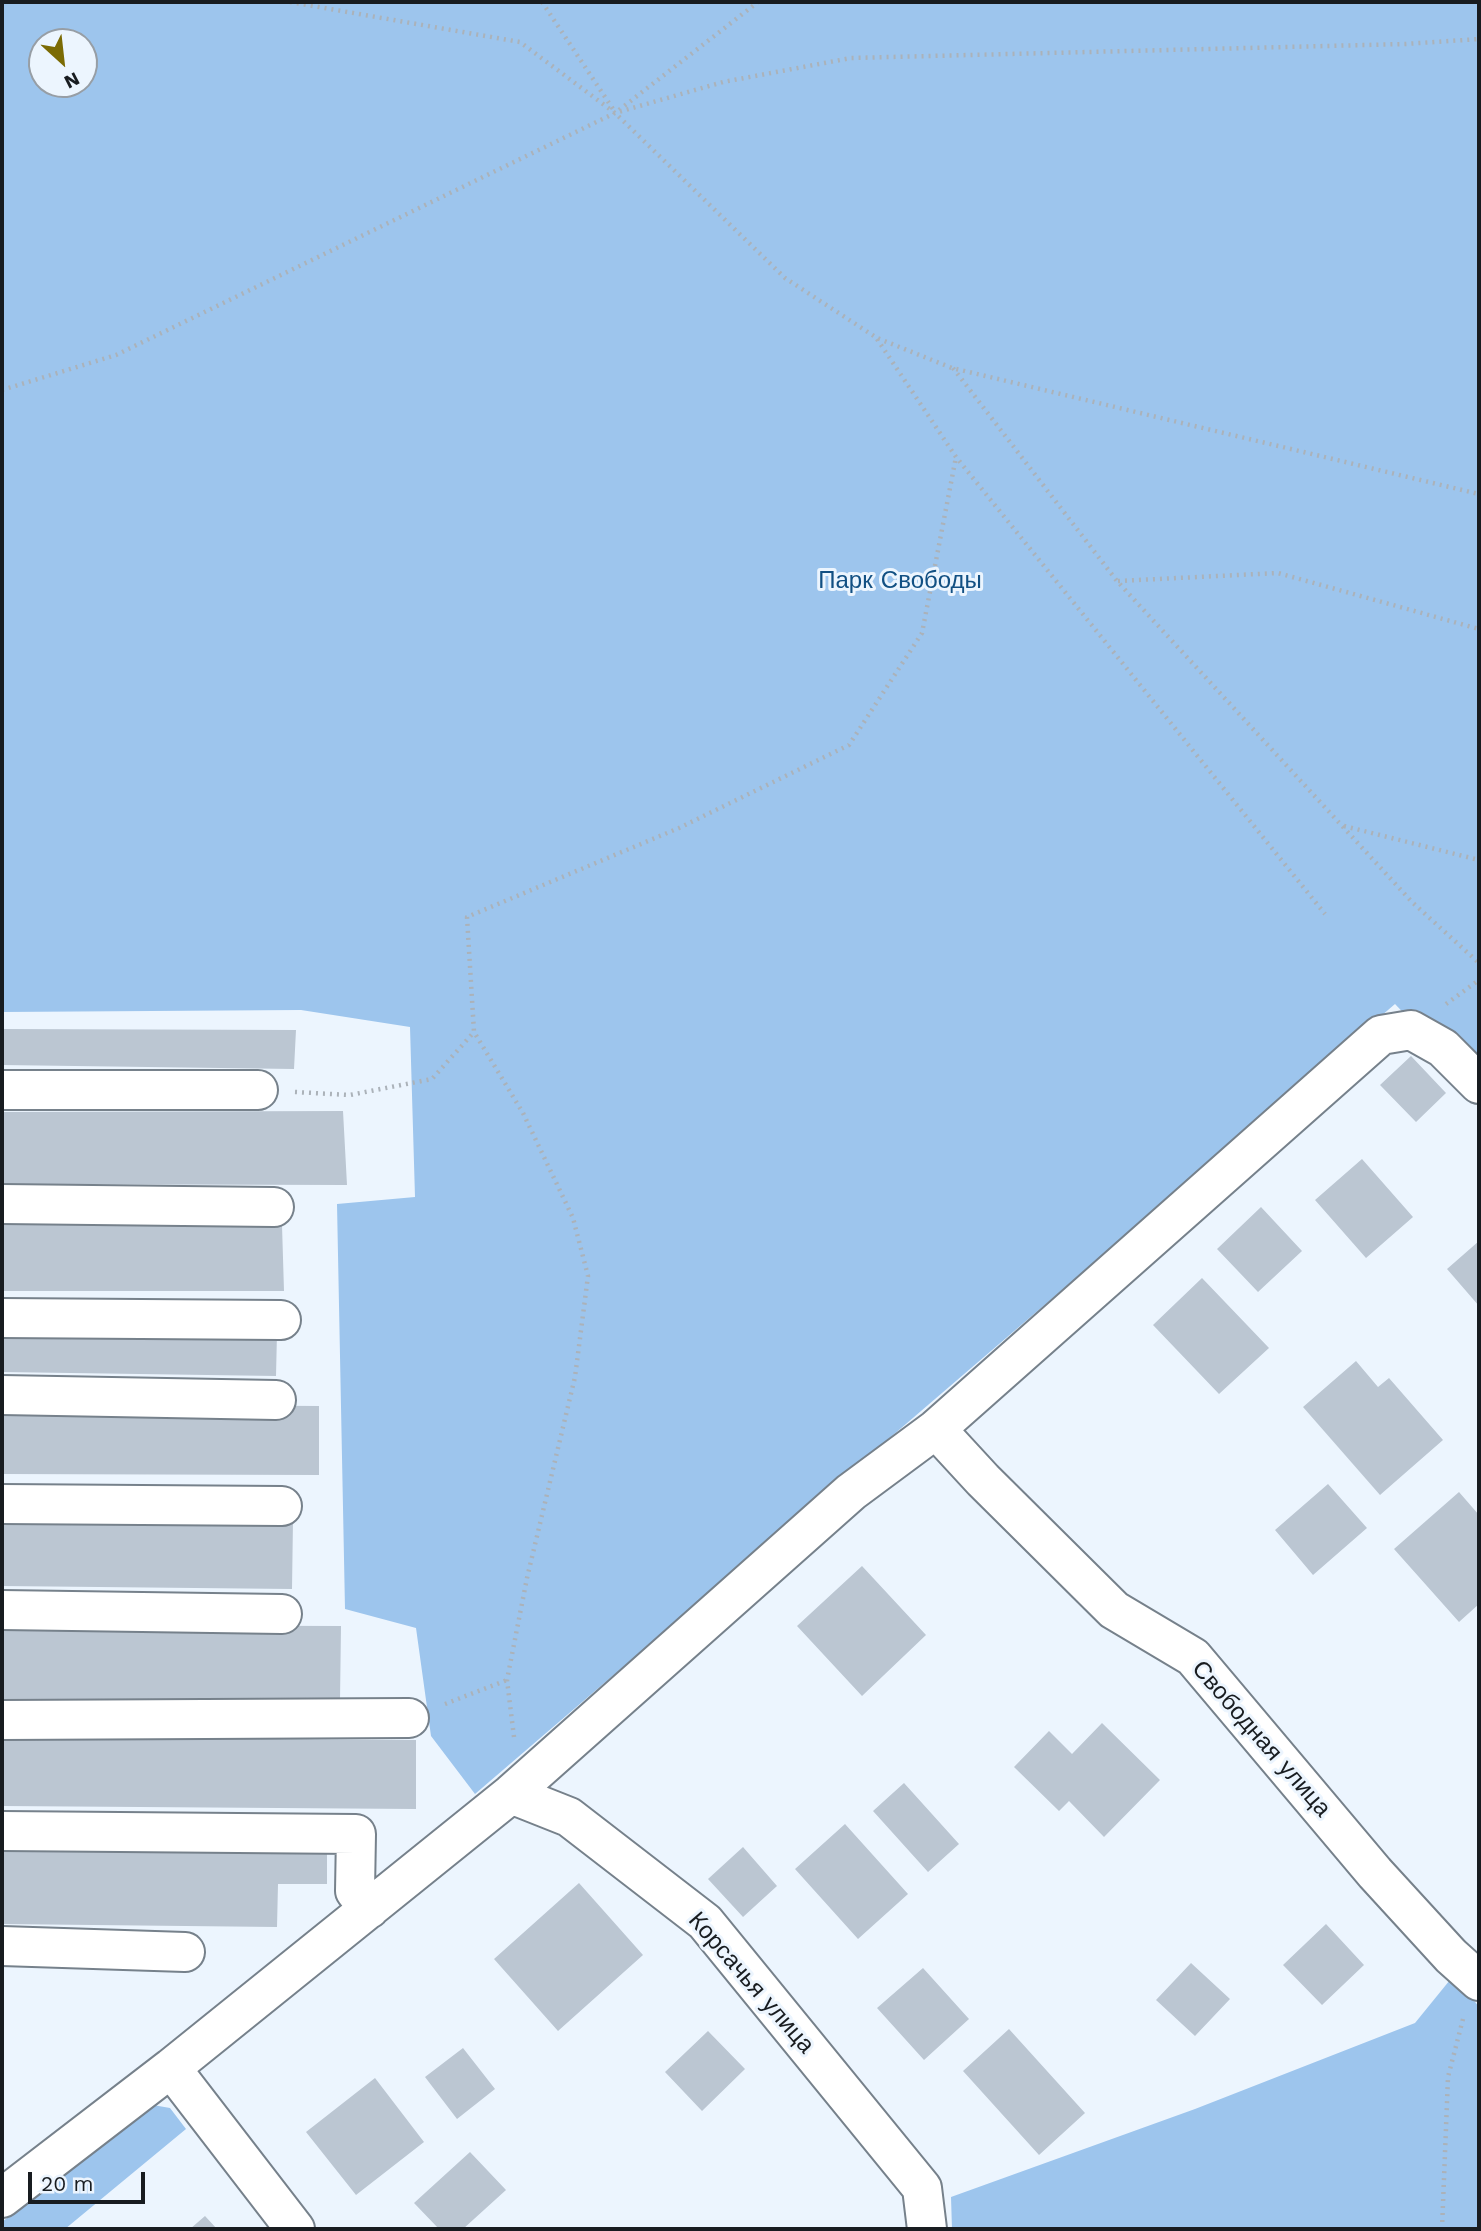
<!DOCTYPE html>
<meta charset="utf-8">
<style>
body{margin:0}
#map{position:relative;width:1481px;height:2231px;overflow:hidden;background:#ecf5fe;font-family:"Work Sans",sans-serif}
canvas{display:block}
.frame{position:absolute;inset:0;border:4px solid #181c20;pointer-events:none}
.north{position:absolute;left:28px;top:28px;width:70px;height:70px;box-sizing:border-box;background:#ecf5fe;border:2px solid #979ea5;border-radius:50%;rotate:153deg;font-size:19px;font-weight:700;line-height:28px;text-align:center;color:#181c20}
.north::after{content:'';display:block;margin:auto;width:24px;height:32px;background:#7b6b04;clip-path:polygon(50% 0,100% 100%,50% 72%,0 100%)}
.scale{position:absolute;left:28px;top:2172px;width:117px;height:32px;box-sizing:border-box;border:4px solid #181c20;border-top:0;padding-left:9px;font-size:21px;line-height:24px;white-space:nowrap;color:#181c20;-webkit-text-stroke:5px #ecf5fe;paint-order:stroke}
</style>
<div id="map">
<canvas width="1481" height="2231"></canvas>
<div class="frame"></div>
<div class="north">N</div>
<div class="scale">20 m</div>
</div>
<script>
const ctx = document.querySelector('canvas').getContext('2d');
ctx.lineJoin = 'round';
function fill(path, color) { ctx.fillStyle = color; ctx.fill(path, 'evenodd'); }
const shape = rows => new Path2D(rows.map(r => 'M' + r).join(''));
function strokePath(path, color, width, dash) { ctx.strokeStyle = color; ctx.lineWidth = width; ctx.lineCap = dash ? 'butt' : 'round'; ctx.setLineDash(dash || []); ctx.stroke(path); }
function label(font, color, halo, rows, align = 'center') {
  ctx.font = font + ' "Work Sans",sans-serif'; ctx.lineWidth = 6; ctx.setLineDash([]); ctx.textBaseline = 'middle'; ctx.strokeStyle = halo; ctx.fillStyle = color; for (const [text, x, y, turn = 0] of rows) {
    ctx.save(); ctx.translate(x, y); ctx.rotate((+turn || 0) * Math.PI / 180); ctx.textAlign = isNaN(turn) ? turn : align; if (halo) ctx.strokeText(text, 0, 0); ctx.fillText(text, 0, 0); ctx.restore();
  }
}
fill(shape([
 [2,2,1479,2,1479,1092,1395,1004,475,1794,431,1736,416,1628,345,1609,337,1204,415,1197,410,1027,301,1010,2,1012],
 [42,42,84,42,84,84,42,84],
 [1454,1975,1479,2007,1479,2229,952,2229,951,2197,1195,2109,1415,2023],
 [153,2105,170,2108,186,2129,65,2229,2,2229,2,2222]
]), '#9dc5ed');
fill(shape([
 [2,1029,296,1030,294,1069,2,1065],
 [1411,1056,1446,1093,1416,1122,1380,1085],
 [343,1111,347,1185,2,1184,2,1112],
 [1362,1159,1413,1217,1366,1258,1315,1200],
 [1261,1207,1302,1251,1258,1292,1217,1249],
 [2,1222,282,1225,284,1291,2,1291],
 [1479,1241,1479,1306,1447,1269],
 [1202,1278,1269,1348,1219,1394,1153,1325],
 [2,1333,277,1333,276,1376,2,1372],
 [1356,1361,1378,1387,1389,1378,1443,1440,1380,1495,1303,1407],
 [2,1404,319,1406,319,1475,2,1474],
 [1328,1484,1367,1528,1313,1575,1275,1530],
 [1459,1492,1479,1515,1479,1604,1459,1622,1394,1549],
 [2,1518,293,1520,292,1589,2,1586],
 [862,1566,926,1635,862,1696,797,1626],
 [2,1625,341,1626,340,1700,2,1699],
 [1102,1723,1160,1780,1104,1837,1069,1801,1059,1811,1014,1767,1049,1731,1072,1754],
 [2,1737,416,1740,416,1809,2,1806],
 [904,1783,959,1844,928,1872,873,1811],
 [845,1824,908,1894,858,1939,795,1869],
 [2,1842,327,1846,327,1884,278,1884,277,1927,2,1924],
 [743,1847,777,1886,743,1917,708,1879],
 [579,1883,643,1955,558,2031,494,1959],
 [1326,1924,1364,1965,1322,2005,1283,1965],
 [1191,1963,1230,1999,1195,2036,1156,2000],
 [923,1968,969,2019,924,2060,877,2008],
 [1009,2029,1085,2113,1039,2155,963,2071],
 [708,2031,745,2069,702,2111,665,2072],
 [463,2048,495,2089,457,2119,425,2077],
 [375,2078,424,2142,356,2195,306,2132],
 [470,2152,506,2190,463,2229,439,2229,414,2203],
 [205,2216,217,2229,190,2229]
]), '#bbc6d2');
const minor = shape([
 [2,1090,258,1090],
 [2,1204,274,1207],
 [2,1318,281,1320],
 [2,1395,276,1400],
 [936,1429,983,1480,1114,1610,1193,1657,1375,1873,1451,1956,1479,1981],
 [2,1504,282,1506],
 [2,1610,282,1614],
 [2,1720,409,1718],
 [511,1794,569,1817,705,1922,922,2188,927,2229],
 [2,1831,356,1834,355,1891,369,1909],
 [2,1946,185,1952],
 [171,2068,295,2229],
 [2,2198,171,2068,511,1794,851,1492,936,1429,1381,1035,1411,1030,1443,1048,1479,1084]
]);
strokePath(minor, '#76818b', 42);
strokePath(shape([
 [290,2,520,42,615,113,785,278,877,338,952,368,1479,494],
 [542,2,613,109],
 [619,110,758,2],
 [877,339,956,457,1325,914],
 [953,368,1117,581,1412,902,1479,963],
 [2,390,116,355,615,113,723,82,851,58,1405,44,1479,39],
 [1118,581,1278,573,1479,629],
 [1344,826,1479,860],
 [1446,1004,1479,980],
 [295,1092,350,1095,432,1079,474,1032],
 [445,1704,507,1680],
 [514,1737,507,1680,527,1578,575,1377,588,1276,573,1218,523,1113,474,1032,467,917,679,828,849,745,922,633,956,457],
 [1442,2229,1448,2077,1463,2019,1467,2017]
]), '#abb2b9', 4.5, [2, 5]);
strokePath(minor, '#fff', 38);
label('24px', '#125083', '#ecf5fe', [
 ["Парк Свободы",900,581]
]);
label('24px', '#181c20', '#ecf5fe', [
 ["Свободная улица",1261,1739,49],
 ["Корсачья улица",751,1983,49]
]);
</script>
